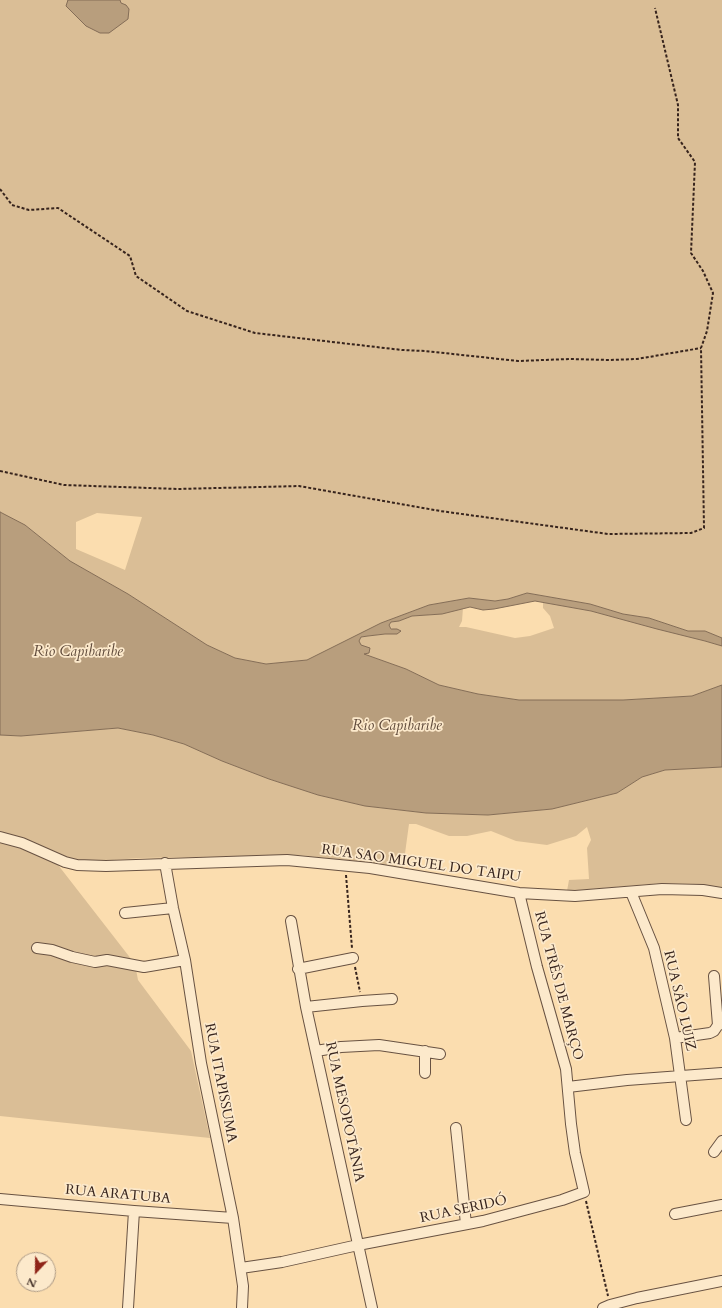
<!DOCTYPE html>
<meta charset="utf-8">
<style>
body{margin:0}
#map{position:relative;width:722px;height:1308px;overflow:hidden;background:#fbddaf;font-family:Cardo,serif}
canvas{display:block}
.north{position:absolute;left:16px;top:1252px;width:40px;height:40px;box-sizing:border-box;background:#fce9cb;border:1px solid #ad9a85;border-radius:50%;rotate:202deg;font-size:11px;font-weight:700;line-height:16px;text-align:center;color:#37241d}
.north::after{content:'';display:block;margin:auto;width:14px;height:18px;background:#8f2418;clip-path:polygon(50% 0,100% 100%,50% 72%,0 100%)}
</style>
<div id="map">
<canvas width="722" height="1308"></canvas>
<div class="north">N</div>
</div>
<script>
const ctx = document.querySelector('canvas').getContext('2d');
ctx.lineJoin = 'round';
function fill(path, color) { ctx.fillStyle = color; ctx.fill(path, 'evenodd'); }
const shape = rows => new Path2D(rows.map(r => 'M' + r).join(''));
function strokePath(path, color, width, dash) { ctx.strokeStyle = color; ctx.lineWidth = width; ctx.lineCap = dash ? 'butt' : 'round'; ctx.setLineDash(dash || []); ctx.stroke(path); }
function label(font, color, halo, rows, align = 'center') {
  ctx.font = font + ' Cardo,serif'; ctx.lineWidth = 3.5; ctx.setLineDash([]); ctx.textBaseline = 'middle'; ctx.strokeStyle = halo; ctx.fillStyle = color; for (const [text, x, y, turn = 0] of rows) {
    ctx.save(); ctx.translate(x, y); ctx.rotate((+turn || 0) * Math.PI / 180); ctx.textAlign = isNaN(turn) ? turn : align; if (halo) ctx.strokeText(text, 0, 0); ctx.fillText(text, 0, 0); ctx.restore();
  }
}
fill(shape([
 [0,0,722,0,722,638,705,631,688,631,649,618,623,614,590,604,527,593,508,599,495,601,469,598,429,605,381,623,307,660,266,664,235,658,207,645,128,594,70,561,25,525,0,512],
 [97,513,142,517,125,570,76,549,76,522],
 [543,602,591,611,705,641,722,646,722,685,692,696,623,700,519,700,478,694,439,685,406,669,364,654,359,641,361,637,368,636,385,634,397,634,389,625,391,622,399,621,412,616,442,614,463,608,462,621,459,627,466,627,515,638,530,636,554,628,550,616,543,608],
 [118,728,153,735,184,744,222,761,269,779,318,795,365,806,426,813,488,815,552,809,617,793,642,777,665,770,722,767,722,889,699,884,662,883,567,891,569,880,589,879,587,848,591,840,587,827,576,836,547,845,516,841,491,831,467,836,449,836,416,824,409,824,403,868,364,862,300,855,140,858,85,862,71,859,20,838,0,831,0,735,21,736],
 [0,838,55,861,135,964,138,980,191,1051,210,1138,0,1116]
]), '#dabe96');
const water = shape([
 [68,0,120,0,121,3,126,5,129,9,128,19,109,33,100,33,86,26,66,6,68,0],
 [0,512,25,525,70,561,128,594,207,645,235,658,266,664,307,660,381,623,429,605,469,598,495,601,508,599,527,593,590,604,623,614,649,618,688,631,705,631,722,638,722,646,705,641,657,629,591,611,535,601,494,609,483,610,470,607,442,614,412,616,399,621,391,622,389,625,391,629,397,629,401,631,397,634,385,634,368,636,361,637,359,641,361,645,370,648,369,653,364,654,406,669,439,685,478,694,519,700,623,700,692,696,722,685,722,767,665,770,642,777,617,793,552,809,488,815,426,813,365,806,318,795,269,779,222,761,184,744,153,735,118,728,21,736,0,735,0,512]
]);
fill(water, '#b89e7d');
strokePath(water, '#846d57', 1);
const minor = shape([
 [0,837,22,843,65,862,77,865,106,866,287,860,370,868,519,893,575,896,662,889,703,890,722,893],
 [165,863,173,908,185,960,201,1063,233,1218,243,1286,242,1308],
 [631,892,654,948,675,1038,686,1120],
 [125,913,173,908],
 [291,921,306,1007,372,1308],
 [37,948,52,950,72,957,95,962,107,960,144,967,185,960],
 [298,969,353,958],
 [714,976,718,1025],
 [306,1007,362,1001,392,999],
 [675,1038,710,1033,714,1031,718,1025,722,1024],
 [316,1051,341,1047,379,1045,440,1054],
 [425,1051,425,1073],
 [568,1087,627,1080,722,1073],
 [456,1128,466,1224],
 [714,1152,722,1141],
 [0,1199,134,1211,233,1218],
 [675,1214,722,1205],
 [241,1268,282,1262,358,1245,483,1221,562,1200,584,1192,575,1153,571,1124,566,1069,537,967,519,893],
 [128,1308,134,1211],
 [603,1308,610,1305,637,1298,722,1281]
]);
strokePath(minor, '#685242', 12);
strokePath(shape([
 [0,189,12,205,29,210,58,208,130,256,136,276,187,311,255,333,402,350,425,351,518,361,570,359,610,360,637,359,701,348],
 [0,471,64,485,178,489,299,486,440,511,608,534,691,533,704,528,701,348,707,331,713,293,703,271,691,253,695,162,678,138,678,105,655,8],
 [346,875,352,948],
 [355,967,360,992],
 [586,1201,608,1296]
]), '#37241d', 2, [3, 2]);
strokePath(minor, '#fce9cb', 10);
label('14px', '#37241d', '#fce9cb', [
 ["RUA SAO MIGUEL DO TAIPU",421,864,8],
 ["RUA TRÊS DE MARÇO",558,986,75],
 ["RUA SÃO LUIZ",679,1001,77],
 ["RUA ITAPISSUMA",220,1083,79],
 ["RUA MESOPOTÂNIA",344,1112,78],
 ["RUA ARATUBA",118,1195,5],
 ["RUA SERIDÓ",463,1210,-12]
]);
label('italic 15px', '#5e493a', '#fce9cb', [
 ["Rio Capibaribe",78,653],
 ["Rio Capibaribe",397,727]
]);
</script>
